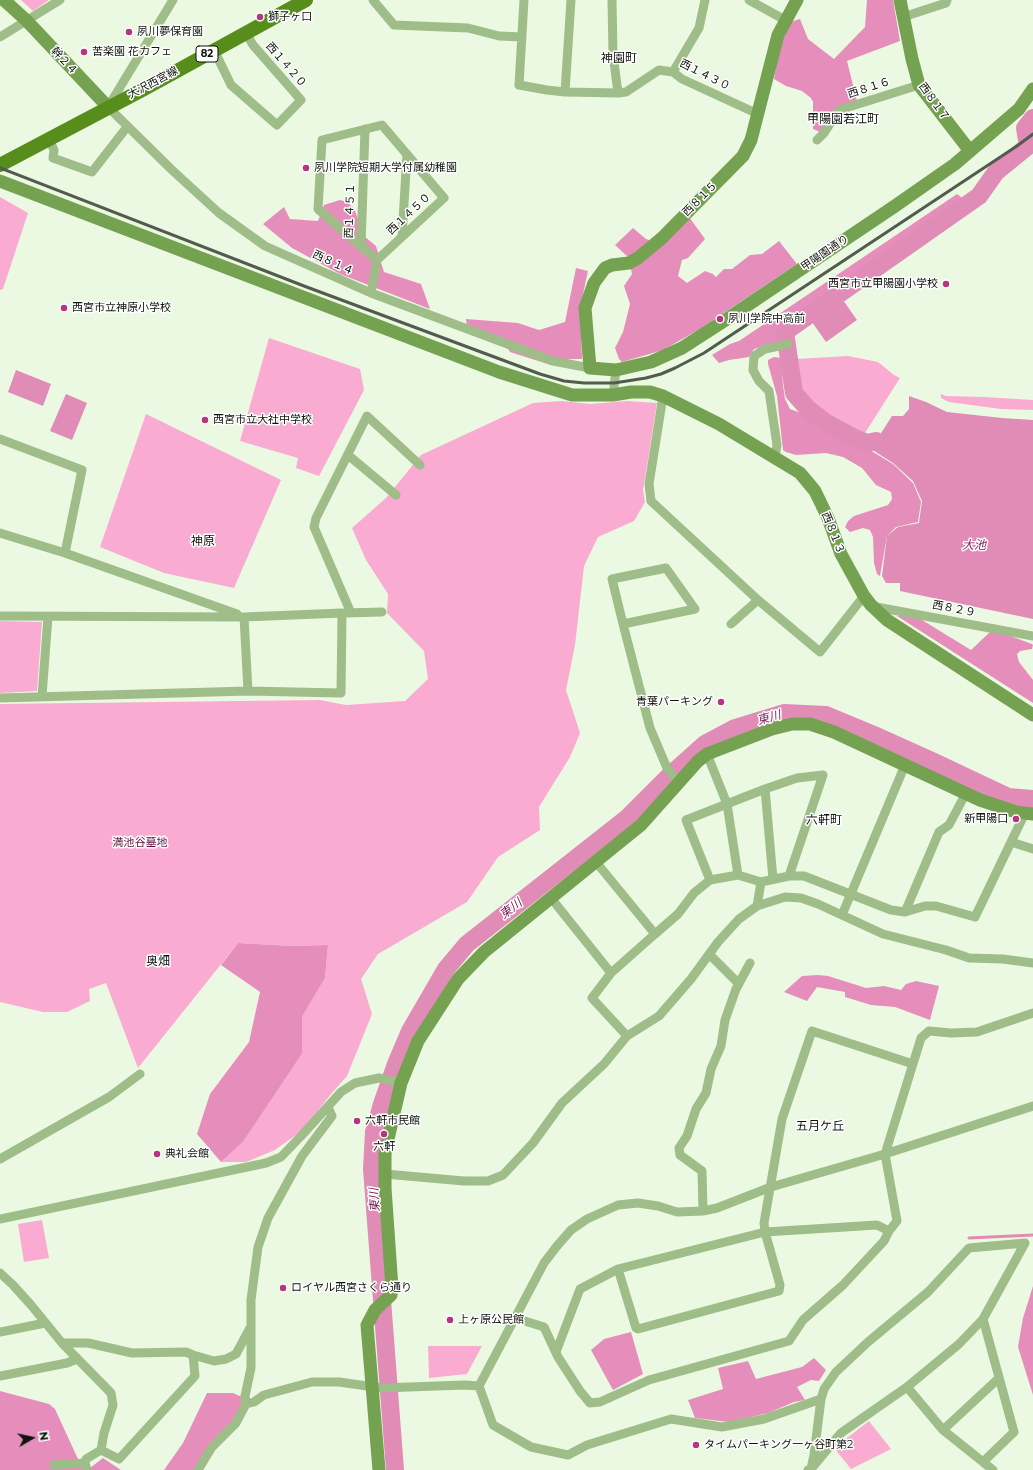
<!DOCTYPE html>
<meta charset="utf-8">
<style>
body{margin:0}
#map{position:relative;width:1033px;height:1470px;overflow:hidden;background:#ebf9e2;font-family:Montserrat,sans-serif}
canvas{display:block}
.north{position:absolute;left:12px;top:1418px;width:40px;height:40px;-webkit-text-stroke:3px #fff;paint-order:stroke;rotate:81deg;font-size:11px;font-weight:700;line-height:16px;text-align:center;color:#0e130b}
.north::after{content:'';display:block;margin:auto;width:14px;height:18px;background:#0e130b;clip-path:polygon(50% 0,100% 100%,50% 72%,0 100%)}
</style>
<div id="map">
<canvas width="1033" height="1470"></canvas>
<div class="north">N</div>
</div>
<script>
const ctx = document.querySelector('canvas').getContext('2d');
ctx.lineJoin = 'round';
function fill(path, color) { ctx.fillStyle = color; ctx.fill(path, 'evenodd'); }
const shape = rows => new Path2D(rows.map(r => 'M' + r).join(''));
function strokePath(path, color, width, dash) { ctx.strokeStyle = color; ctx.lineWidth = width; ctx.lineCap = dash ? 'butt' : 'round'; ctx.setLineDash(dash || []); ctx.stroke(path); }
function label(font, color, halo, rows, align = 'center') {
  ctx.font = font + ' Montserrat,"Noto Sans JP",sans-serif'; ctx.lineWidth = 3; ctx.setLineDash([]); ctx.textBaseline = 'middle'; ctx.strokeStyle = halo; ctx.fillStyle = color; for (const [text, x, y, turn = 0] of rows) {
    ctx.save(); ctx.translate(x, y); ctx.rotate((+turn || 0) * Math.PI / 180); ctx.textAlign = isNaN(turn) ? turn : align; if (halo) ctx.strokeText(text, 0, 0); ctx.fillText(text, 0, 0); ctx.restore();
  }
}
fill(shape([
 [21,0,49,0,33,11],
 [0,197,28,213,3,289,0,290],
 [269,338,360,369,364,390,319,476,296,468,298,458,240,441],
 [848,356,878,362,894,375,900,378,865,433,810,404,803,395,796,359],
 [941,394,946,396,984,397,1033,400,1033,410,1001,409,949,402,941,398],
 [562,401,590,404,627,401,657,403,643,490,645,502,634,521,598,537,584,566,575,645,566,690,580,733,570,757,539,807,540,830,498,857,467,902,378,954,361,979,372,1014,347,1076,331,1094,303,1130,275,1150,246,1162,221,1162,243,1142,302,1054,302,1017,325,978,328,945,294,946,238,943,138,1068,106,983,89,989,90,1001,67,1012,43,1012,0,1002,0,704,320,700,346,705,405,701,428,679,424,651,387,613,388,594,366,560,352,528,386,498,421,455,533,403],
 [146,414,281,480,234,588,164,573,100,547],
 [0,621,42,622,37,691,0,693],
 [42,1220,49,1258,24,1262,18,1224],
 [428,1346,482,1346,467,1374,429,1378],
 [869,1421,891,1449,851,1469,834,1448]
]), '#faabd2');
fill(shape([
 [867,0,893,0,900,41,847,61,857,101,820,132,813,129,813,102,811,98,802,91,786,86,774,79,781,39,790,22,800,19,808,39,834,59,865,27],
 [977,184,982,185,986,194,985,199,787,331,789,340,754,349,749,357,729,360,719,363,712,355,730,344,739,341,957,194,965,200,974,194],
 [340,200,347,202,354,208,364,236,376,246,384,272,421,284,430,309,340,274,292,248,263,224,284,207,290,219,318,221,324,205],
 [689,217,705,239,688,258,682,260,678,276,687,283,705,271,713,274,716,277,724,269,732,269,750,255,762,254,779,241,797,264,700,329,663,350,622,362,619,359,615,348,623,332,630,304,624,286,632,274,628,257,615,245,633,228,646,239,663,245],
 [576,268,588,271,580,308,582,359,568,359,551,365,510,352,501,338,467,327,466,319,518,323,539,330,565,322],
 [774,357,781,358,783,385,785,399,790,409,820,420,893,464,913,483,921,502,918,522,896,527,887,536,880,576,877,574,874,563,873,537,870,530,863,528,850,532,845,527,848,521,854,516,888,505,892,499,891,492,876,485,862,468,843,457,826,453,796,455,786,452,783,450,777,396,768,364,768,360],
 [905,615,922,620,971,650,991,631,1013,637,1032,644,1033,645,1032,649,1020,651,1017,654,1019,662,1033,680,1033,703,897,616],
 [238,943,294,946,328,945,325,978,302,1017,302,1054,243,1142,221,1162,197,1134,210,1094,249,1042,260,992,221,965],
 [818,975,828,976,866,988,884,986,901,990,906,984,916,981,939,986,930,1020,895,1007,871,1005,845,997,845,992,817,987,807,1001,784,992,802,976],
 [1033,1286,1033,1395,1018,1347,1023,1318],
 [631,1332,643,1374,613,1390,591,1350,604,1339],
 [814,1358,826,1370,819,1381,811,1380,797,1387,805,1400,794,1402,768,1413,729,1422,695,1418,688,1400,723,1389,718,1368,748,1361,756,1379,802,1367],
 [0,1391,49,1404,55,1409,83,1470,0,1470],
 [207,1393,233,1393,242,1397,243,1403,235,1422,196,1470,164,1470,183,1443],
 [103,1458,121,1470,90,1470,90,1468]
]), '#e58ebb');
fill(shape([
 [843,300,857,320,826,342,812,322],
 [16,370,51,384,43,406,8,392],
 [66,394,87,403,72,440,50,431],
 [909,396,926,402,947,412,1002,418,1033,420,1033,619,900,591,900,583,886,583,882,576,887,536,898,527,919,523,922,501,913,481,893,463,871,449,892,416,903,416,909,409]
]), '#e18bb7');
strokePath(shape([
 [969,1238,1033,1235]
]), '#e18bb7', 3);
strokePath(shape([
 [876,441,867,443,855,438,825,422,808,409,794,393,785,332,979,196,996,172,1028,146,1025,128,1033,118],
 [395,1470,372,1169,374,1132,382,1104,396,1064,410,1031,446,969,467,944,627,818,667,778,705,744,735,728,784,713,826,715,874,735,934,762,1008,797,1033,799]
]), '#e18bb7', 18);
strokePath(shape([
 [173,0,108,107,172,170,219,213,265,246,371,293,553,361,590,368],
 [373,0,394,25,468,28,499,36,522,37],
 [524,0,519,85,547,90,565,92,571,0],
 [612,0,613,54,618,93,626,92,659,70,673,72,682,79,758,114],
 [749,0,785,20],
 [903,17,946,3,947,0],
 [0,37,60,0],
 [214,50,231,85,277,125,301,100,253,45,246,33],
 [673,72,699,28,705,0],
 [565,92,618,93],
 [49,139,54,150,53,158,92,172,127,127],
 [817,140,824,133,839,110,919,85],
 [402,237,407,154],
 [361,246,365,129],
 [371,293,377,260,444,198,382,125,322,140,318,209,377,260],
 [613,395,616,370],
 [663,396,649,484,651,501,758,600,820,652,864,596],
 [0,439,82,470,65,553],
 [348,455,396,495],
 [775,457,777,445,769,391,759,381,753,370,754,356,765,349,788,344],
 [0,533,65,553,237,614],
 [871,606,1033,636],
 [345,613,382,612],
 [351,613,314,527,316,518,367,416,420,465],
 [0,616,244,617,342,613,341,693,248,691,0,698],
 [244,617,248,691],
 [623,624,695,609,666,568,612,579,623,624,650,728,667,768,679,783],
 [731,624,758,600],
 [42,696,48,617],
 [707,754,727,804,738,875,761,882,757,906],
 [765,789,773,879],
 [1011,842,1033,849],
 [596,862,655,934,678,914,694,893,710,880,738,875],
 [710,880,686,820,765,789,797,778,823,775,789,876],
 [761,882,789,876,804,876,891,910,905,912,925,906,936,906,975,917,1025,813],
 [551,898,611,973,655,934],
 [905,912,939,832,949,825,966,793],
 [842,915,905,765],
 [709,954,739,984],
 [611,973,592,998,627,1036],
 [0,1159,109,1097,140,1074],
 [385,1174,464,1181,488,1181,503,1175,533,1143,562,1103,604,1064,627,1036,659,1016,691,979,718,942,739,919,757,906,785,897,801,898,818,904,883,934,946,950,969,958,1003,959,1033,963],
 [703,1211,702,1171,680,1155,679,1148,687,1136,696,1109,706,1093,711,1069,721,1046,725,1020,736,989,750,963],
 [0,1219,266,1163,281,1157,303,1134,341,1092,355,1083,379,1078,401,1083],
 [618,1269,636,1328,638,1329,779,1291,780,1285,765,1232,764,1223,782,1119,812,1031,913,1064],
 [0,1273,13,1285,31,1305,62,1343,111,1393,113,1405,104,1433,101,1450,86,1459,85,1463,87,1470],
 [515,1318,544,1327,558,1357,580,1391,590,1403,600,1402,649,1380,789,1341,803,1320,843,1285,884,1241,889,1231,897,1221,885,1154,921,1038,929,1031,951,1033,977,1032,1033,1013],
 [0,1332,45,1323],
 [62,1343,88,1343,132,1353,186,1352,193,1355],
 [556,1352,580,1289,618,1269,765,1232,877,1225,889,1231],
 [0,1376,67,1363,77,1359],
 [479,1386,493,1425,531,1447,568,1455,587,1445,671,1419,722,1427,764,1419,821,1399],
 [907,1387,943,1430,993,1470],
 [246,1404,254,1402,264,1395,312,1382,339,1382,381,1388,465,1385,479,1386,544,1263,557,1246,571,1230,587,1219,618,1205,638,1203,658,1206,677,1212,703,1211,717,1208,771,1187,885,1154,1033,1106],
 [943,1430,999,1378],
 [101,1450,119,1459,195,1376,193,1355,214,1361,226,1359,236,1354,250,1328],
 [983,1462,1014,1432,983,1319],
 [54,1465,85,1463],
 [198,1470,212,1447,236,1423,246,1404,245,1396,251,1368,251,1300,258,1247,268,1218,302,1156,332,1116,328,1107],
 [808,1470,811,1469,841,1433,907,1387,959,1344,983,1319,1025,1243,969,1248,928,1292,868,1342,836,1372,824,1389,821,1399,814,1455,811,1469]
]), '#9fbd88', 9);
strokePath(shape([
 [4,0,27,21,108,107],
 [797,0,778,35,751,140,743,156,662,238,638,258,629,263,612,265,605,268,594,283,585,308,590,368,616,370,651,362,682,348,727,319,895,206,955,164,1019,109,1033,89],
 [900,0,912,59,919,85,970,151],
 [0,181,499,372,572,395,613,395,631,392,650,392,663,396,719,424,800,473,815,491,828,518,841,554,864,596,871,605,887,620,1033,715],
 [379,1470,367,1325,375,1310,391,1295,392,1288,385,1188,385,1154,389,1135,401,1083,418,1041,458,979,484,952,641,825,698,761,707,754,772,729,792,724,810,724,834,732,980,800,1016,812,1033,814]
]), '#75a250', 13);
strokePath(shape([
 [0,165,144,89,306,0]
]), '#578d1b', 14);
strokePath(shape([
 [0,168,304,286,540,374,564,381,584,383,614,383,646,378,661,374,675,368,704,353,1017,146,1033,134]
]), '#535b4e', 3);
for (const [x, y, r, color] of [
 [260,17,4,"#b53581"],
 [129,32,4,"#b53581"],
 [84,52,4,"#b53581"],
 [306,168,4,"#b53581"],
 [946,284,4,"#b53581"],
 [64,308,4,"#b53581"],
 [720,319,4,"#b53581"],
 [205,420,4,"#b53581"],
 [721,702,4,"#b53581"],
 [1016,819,4,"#b53581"],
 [357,1121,4,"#b53581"],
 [384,1134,4,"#b53581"],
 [157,1154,4,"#b53581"],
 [283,1288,4,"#b53581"],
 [450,1320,4,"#b53581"],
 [696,1445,4,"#b53581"]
]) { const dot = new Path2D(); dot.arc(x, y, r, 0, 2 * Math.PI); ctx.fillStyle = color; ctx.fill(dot); strokePath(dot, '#fff', 1.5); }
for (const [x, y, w] of [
 [207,54,22]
]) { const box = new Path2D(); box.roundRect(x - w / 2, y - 8, w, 16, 3); ctx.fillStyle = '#fff'; ctx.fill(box); strokePath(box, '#0e130b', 1); }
label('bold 10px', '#0e130b', null, [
 ["82",207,54]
]);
label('11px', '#0e130b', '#fff', [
 ["獅子ヶ口",268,17],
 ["夙川夢保育園",137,32],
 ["苦楽園 花カフェ",92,52],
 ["夙川学院短期大学付属幼稚園",314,168],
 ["西宮市立甲陽園小学校",938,284,"right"],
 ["西宮市立神原小学校",72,308],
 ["夙川学院中高前",728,319],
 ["西宮市立大社中学校",213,420],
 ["青葉パーキング",713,702,"right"],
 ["新甲陽口",1008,819,"right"],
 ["六軒市民館",365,1121],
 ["六軒",384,1147,"center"],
 ["典礼会館",165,1154],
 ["ロイヤル西宮さくら通り",291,1288],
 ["上ヶ原公民館",458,1320],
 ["タイムパーキング一ヶ谷町第2",704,1445]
], 'left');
label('11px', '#0e130b', '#fff', [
 ["幹２４",64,61,47],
 ["西１４２０",286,65,49],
 ["西１４３０",705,75,27],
 ["大沢西宮線",153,83,-28],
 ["西８１６",869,88,-18],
 ["西８１７",934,102,54],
 ["西８１５",700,199,-45],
 ["西１４５１",350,211,-88],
 ["西１４５０",409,214,-43],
 ["甲陽園通り",825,253,-34],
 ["西８１４",333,263,25],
 ["西８１３",833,533,68],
 ["西８２９",954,609,11]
]);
label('11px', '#601442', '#fff', [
 ["満池谷墓地",140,843]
]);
label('12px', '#0e130b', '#fff', [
 ["神園町",619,58],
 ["甲陽園若江町",843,119],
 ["神原",203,541],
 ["六軒町",824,820],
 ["奥畑",158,961],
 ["五月ケ丘",820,1126]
]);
label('italic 12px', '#7e1957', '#fff', [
 ["大池",974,545],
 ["東川",769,718,-16],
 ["東川",511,909,-38],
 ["東川",375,1200,-94]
]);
</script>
